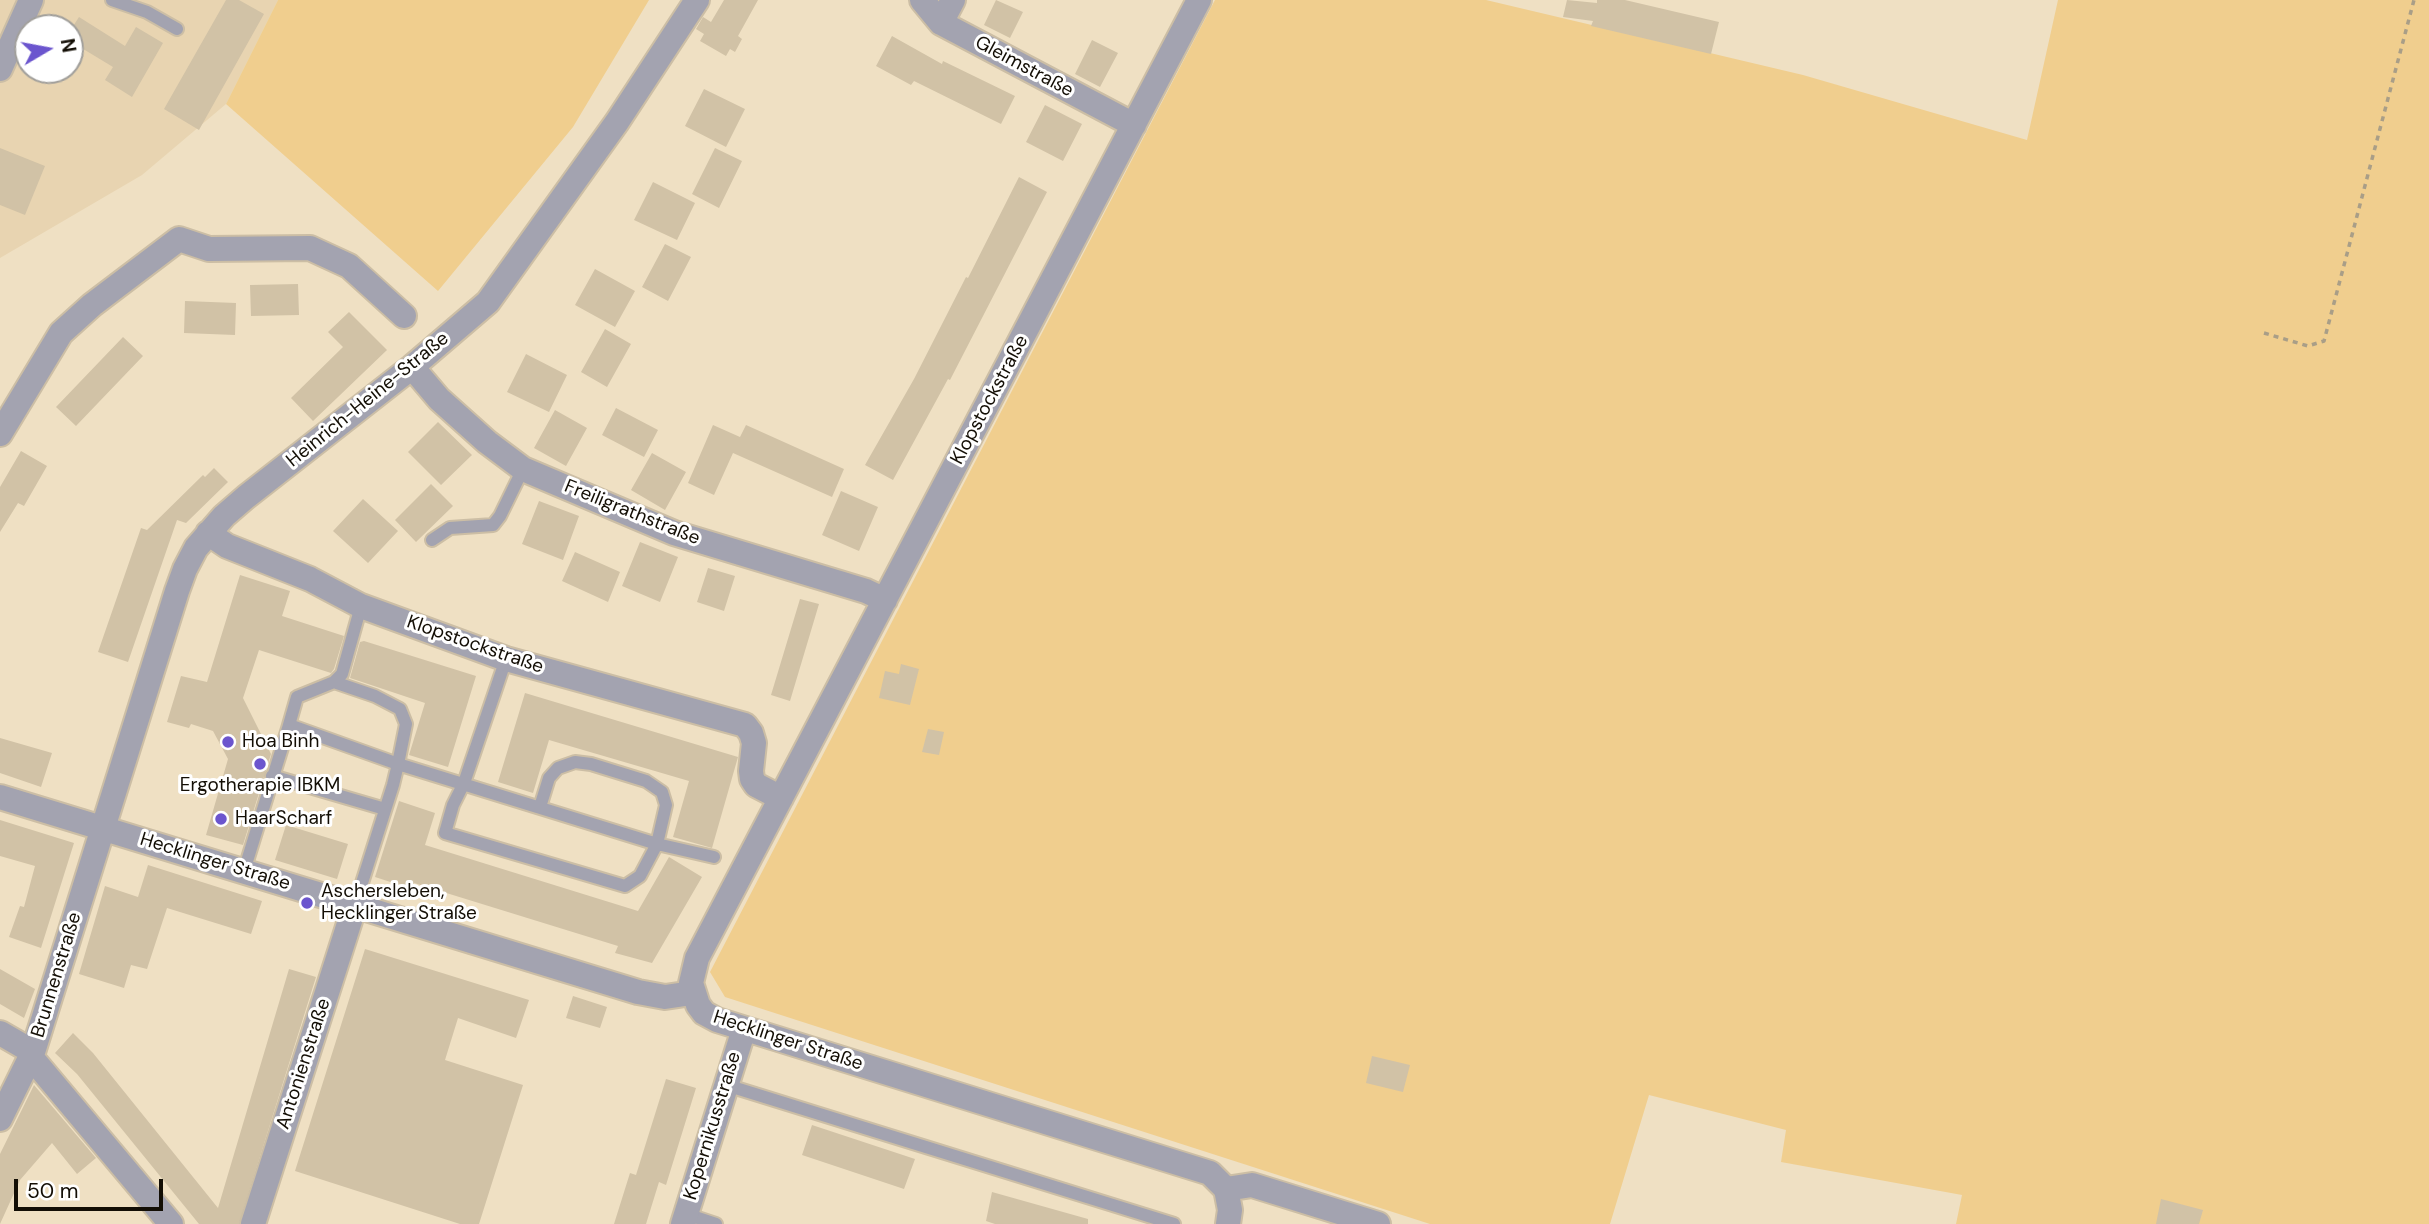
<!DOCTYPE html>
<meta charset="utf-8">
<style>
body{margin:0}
#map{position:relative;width:2429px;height:1224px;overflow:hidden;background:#efe0c3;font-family:"DM Sans",sans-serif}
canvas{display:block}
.north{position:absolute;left:14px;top:14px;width:70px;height:70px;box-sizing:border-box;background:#fff;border:2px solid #a19f9b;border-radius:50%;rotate:80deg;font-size:19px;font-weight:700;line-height:28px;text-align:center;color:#130e05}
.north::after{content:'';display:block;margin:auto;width:24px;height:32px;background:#6b55ce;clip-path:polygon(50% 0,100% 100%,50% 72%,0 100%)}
.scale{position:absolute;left:14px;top:1179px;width:149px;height:32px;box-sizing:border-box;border:4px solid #130e05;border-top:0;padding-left:9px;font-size:21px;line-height:24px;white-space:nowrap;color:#130e05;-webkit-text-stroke:5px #fff;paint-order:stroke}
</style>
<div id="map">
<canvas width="2429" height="1224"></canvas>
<div class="north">N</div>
<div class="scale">50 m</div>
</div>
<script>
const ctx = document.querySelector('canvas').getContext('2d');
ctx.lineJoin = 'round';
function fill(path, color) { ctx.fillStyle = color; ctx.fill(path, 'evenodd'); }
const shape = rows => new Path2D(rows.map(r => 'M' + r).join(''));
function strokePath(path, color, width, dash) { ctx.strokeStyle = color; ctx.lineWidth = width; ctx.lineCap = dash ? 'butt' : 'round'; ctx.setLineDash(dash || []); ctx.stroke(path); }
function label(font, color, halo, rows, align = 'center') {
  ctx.font = font + ' "DM Sans",sans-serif'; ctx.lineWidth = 6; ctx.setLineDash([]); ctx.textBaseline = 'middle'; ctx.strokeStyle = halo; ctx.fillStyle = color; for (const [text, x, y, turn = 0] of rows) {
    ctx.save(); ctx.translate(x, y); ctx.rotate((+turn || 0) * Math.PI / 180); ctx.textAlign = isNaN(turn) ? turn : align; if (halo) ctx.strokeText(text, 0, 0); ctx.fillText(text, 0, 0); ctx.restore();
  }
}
fill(shape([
 [0,0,278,0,226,104,142,175,0,258],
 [28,28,70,28,70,70,28,70]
]), '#e8d4b1');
fill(shape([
 [278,0,649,0,573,127,438,291,226,104],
 [1215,0,1486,0,1803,75,2027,140,2058,0,2429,0,2429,1224,1956,1224,1962,1195,1781,1162,1786,1130,1649,1095,1610,1224,1430,1224,725,997,710,972]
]), '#f0ce8e');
fill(shape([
 [226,0,239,0,264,14,199,130,164,109],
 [724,0,758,0,738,36,742,39,735,52,730,49,726,56,700,41,704,34,696,29,703,17,711,22],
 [996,0,1023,12,1010,38,984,25],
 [1567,0,1597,3,1597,0,1625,0,1719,22,1711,54,1591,26,1593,21,1563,17],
 [79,17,125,46,136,27,163,43,132,97,105,80,113,67,70,41,70,31],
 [892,36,942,64,943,61,1015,96,1001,124,914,81,911,85,876,66],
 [1092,40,1118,53,1100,87,1075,74],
 [704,89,745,109,726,147,685,126],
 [1045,105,1082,124,1063,161,1026,142],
 [0,148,45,166,25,215,0,205],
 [715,148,742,161,719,208,692,194],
 [1019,177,1047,192,950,380,948,379,893,480,865,465,914,379,966,277,968,278],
 [653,182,695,203,677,240,634,220],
 [665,244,691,257,668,301,642,287],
 [595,269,635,291,615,327,575,305],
 [298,284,299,315,251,316,250,285],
 [185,301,236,303,235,335,184,333],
 [349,312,387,350,313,421,291,398,343,347,328,332],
 [605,329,631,344,607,387,581,372],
 [123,337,143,356,76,426,56,407],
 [526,354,567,375,549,412,507,392],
 [616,408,658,430,644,457,602,435],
 [555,410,587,428,566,466,534,448],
 [438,422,472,455,441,485,408,452],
 [713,425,740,437,746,425,844,469,832,497,733,453,714,495,688,483],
 [21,451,47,466,24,506,18,503,0,532,0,487],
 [652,453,686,472,665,510,631,490],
 [214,468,228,482,186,523,177,520,128,662,98,652,141,528,147,530,203,475,205,477],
 [431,484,453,506,416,542,395,520],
 [841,491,878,507,859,551,822,535],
 [363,499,398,531,368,563,333,531],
 [539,501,579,516,563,560,522,544],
 [640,542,678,557,660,602,622,586],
 [575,552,620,572,608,602,562,581],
 [708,568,735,576,724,611,697,602],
 [240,575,290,591,282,616,344,636,334,669,331,673,259,650,243,698,271,754,243,845,206,835,228,759,213,731,191,724,189,728,167,722,181,676,207,682],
 [800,599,819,604,790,701,771,695],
 [364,641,476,676,448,767,409,755,425,703,350,678,360,642],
 [901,664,919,669,910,705,879,698,885,671,899,674],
 [525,693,738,757,712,848,673,837,689,781,549,740,533,793,498,782],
 [928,729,944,732,939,755,922,752],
 [0,738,52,753,41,787,0,773],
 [399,801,435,813,425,845,638,911,669,857,702,877,652,963,615,953,618,946,414,883,412,889,375,877],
 [0,820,74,843,41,948,9,937,20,906,24,907,35,866,0,856],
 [286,825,348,844,337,879,275,860],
 [148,865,262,901,251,934,167,908,147,969,131,965,124,988,79,974,105,886,138,897],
 [365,949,529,1000,516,1038,458,1018,445,1060,523,1085,479,1224,460,1224,295,1171],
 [0,969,35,989,24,1018,0,1004],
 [289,969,316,977,239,1224,199,1224,77,1074,55,1053,73,1033,93,1053,218,1208],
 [573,996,607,1007,600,1028,566,1018],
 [1372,1056,1410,1065,1403,1092,1366,1083],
 [666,1079,696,1088,666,1185,659,1182,646,1224,614,1224,630,1173,636,1175],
 [34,1085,96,1158,77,1174,52,1143,20,1180,0,1224,0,1154],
 [812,1125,915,1159,904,1189,802,1155],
 [992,1192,1088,1219,1088,1224,995,1224,986,1221],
 [2161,1199,2203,1210,2199,1224,2156,1224]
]), '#d1c2a6');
const lane = shape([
 [112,0,147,12,177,29],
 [432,540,450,528,493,525,500,516,523,469],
 [506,659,464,783,453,805,445,833,625,886,640,876,657,844,666,805,662,792,646,781,591,764,575,762,558,768,549,778,540,807],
 [334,682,342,674,361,606],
 [272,776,385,809],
 [244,871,289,725],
 [355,905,393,785,398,764,406,724,400,709,375,696,334,682,297,697,289,725,398,764,657,844,714,857],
 [726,1085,1174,1224],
 [686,1214,716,1224]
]);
const street = shape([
 [922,0,941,23,1134,125],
 [1199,0,697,958,691,983,698,1005,704,1013,717,1020,1210,1173,1226,1189,1230,1210,1228,1224],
 [941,23,953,0],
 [0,69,31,0],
 [412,367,439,399,487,442,523,469,674,533,866,591,885,600],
 [0,434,61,333,92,305,179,239,209,249,310,248,349,266,404,316],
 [208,533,227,546,310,579,361,606,506,659,745,725,751,733,754,743,751,771,752,779,756,785,781,798],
 [0,797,638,992,665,997,692,993],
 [0,1033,33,1052],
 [31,1057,171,1224],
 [0,1119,33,1052,177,591,185,569,196,548,224,516,246,497,412,367,488,302,617,122,697,0],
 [1226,1189,1252,1185,1378,1224],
 [253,1224,355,905],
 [683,1224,744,1029]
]);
strokePath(lane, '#ccbea5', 16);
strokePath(street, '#ccbea5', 28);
strokePath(shape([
 [2264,333,2308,346,2324,341,2414,0]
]), '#a99e87', 3.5, [5, 5]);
strokePath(lane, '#a3a3b0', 12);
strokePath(street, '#a3a3b0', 24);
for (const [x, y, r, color] of [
 [228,742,7,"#6b55ce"],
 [260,764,7,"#6b55ce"],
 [221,819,7,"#6b55ce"],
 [307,903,7,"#6b55ce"]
]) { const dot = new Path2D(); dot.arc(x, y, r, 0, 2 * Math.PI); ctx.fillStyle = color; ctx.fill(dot); strokePath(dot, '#fff', 2.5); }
label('19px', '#130e05', '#fff', [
 ["Gleimstraße",1024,67,28],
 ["Heinrich-Heine-Straße",368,400,-39],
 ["Klopstockstraße",990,400,-62],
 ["Freiligrathstraße",632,513,22],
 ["Klopstockstraße",475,645,19],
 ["Hecklinger Straße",215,862,17],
 ["Brunnenstraße",57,975,-73],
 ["Hecklinger Straße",788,1041,18],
 ["Antonienstraße",304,1064,-72],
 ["Kopernikusstraße",713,1126,-73]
]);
label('19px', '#130e05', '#fff', [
 ["Hoa Binh",242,742],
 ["Ergotherapie IBKM",260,786,"center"],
 ["HaarScharf",235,819],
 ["Aschersleben,",321,892],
 ["Hecklinger Straße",321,914]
], 'left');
</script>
